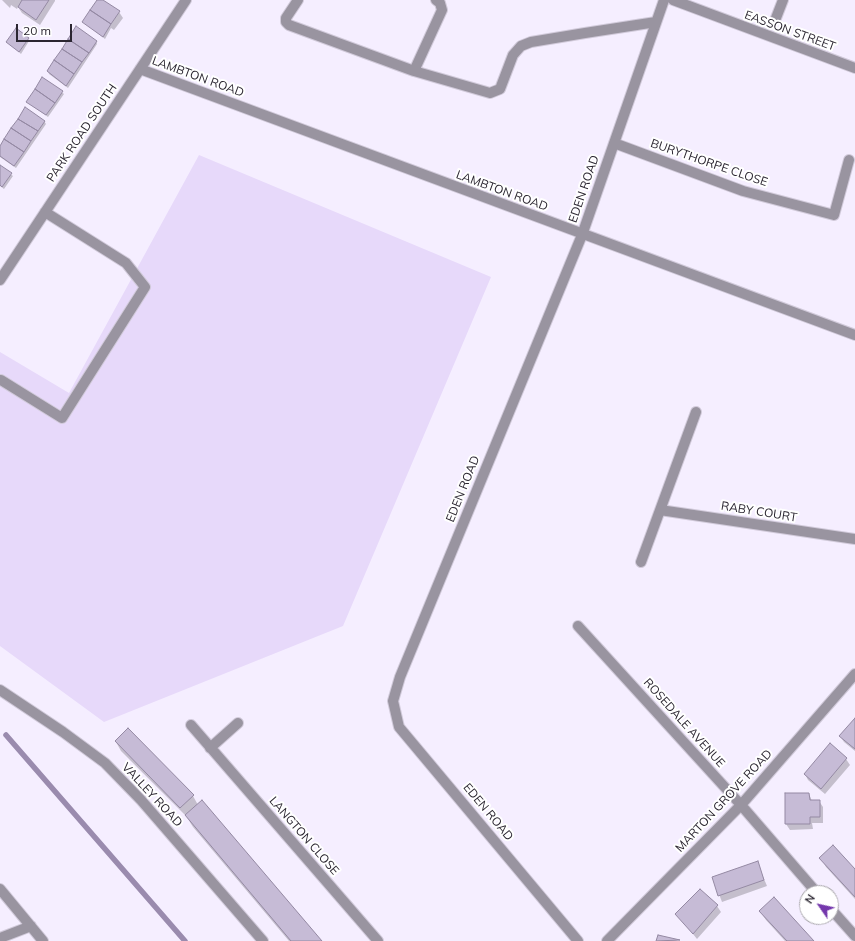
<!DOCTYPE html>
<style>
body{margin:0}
#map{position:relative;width:855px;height:941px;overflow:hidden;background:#f5eeff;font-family:Mulish,sans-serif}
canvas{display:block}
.north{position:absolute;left:799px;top:885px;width:40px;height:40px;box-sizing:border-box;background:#fff;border:1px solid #aaa8ad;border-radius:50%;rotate:304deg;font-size:11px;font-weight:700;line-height:16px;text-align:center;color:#2b2631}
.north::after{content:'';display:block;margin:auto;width:14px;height:18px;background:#7437ac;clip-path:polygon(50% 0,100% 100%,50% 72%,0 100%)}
.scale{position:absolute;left:16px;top:24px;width:56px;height:18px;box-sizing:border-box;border:2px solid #2b2631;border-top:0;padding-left:5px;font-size:12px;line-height:14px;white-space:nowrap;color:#2b2631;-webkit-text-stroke:3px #fff;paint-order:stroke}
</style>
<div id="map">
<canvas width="855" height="941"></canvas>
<div class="north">N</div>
<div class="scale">20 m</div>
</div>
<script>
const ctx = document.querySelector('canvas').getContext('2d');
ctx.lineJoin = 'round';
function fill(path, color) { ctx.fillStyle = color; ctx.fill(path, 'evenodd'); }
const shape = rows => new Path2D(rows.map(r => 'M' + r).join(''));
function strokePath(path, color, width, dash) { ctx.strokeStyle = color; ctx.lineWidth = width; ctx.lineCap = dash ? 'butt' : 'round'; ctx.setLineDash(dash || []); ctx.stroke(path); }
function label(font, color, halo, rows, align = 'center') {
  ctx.font = font + ' Mulish,sans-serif'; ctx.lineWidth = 4; ctx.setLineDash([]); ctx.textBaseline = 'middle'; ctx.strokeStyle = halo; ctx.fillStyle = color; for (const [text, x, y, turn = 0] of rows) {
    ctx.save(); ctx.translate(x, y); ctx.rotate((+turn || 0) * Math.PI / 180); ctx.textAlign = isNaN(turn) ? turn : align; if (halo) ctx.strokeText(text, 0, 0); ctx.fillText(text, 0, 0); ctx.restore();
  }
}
fill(shape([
 [199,155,491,277,343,626,104,722,0,646,0,352,69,393]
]), '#e7d9fa');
fill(shape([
 [2,0,55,0,55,1,40,25,22,13,18,7,17,9,11,5,10,8],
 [98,0,101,0,119,12,123,18,114,30,111,28,105,39,84,22],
 [28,39,29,41,21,54,8,42],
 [96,41,97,44,68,88,49,74,48,71],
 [43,78,64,94,48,117,27,102],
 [44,121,46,124,16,168,0,157,0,148],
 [0,166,13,176,4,189,0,186],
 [855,719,855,751,844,742,840,736],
 [116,742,193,796,198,805,320,941,289,941,193,827,186,816,121,751],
 [830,745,846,759,850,765,825,794,808,780,805,774],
 [809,794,812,801,819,801,823,807,823,823,812,823,813,829,790,830,786,824],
 [821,858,855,871,855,899,826,867],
 [757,862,767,886,722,902,713,878],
 [717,906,721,912,697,939,677,914],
 [760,911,813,941,785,941,766,920],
 [659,936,678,941,657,941]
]), '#0003');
strokePath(shape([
 [6,735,185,941]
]), '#9a8bae', 5.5);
const building = shape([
 [22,0,49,0,36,20,18,7,22,0],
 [97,0,103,0,120,11,111,24,90,10,97,0],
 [90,10,111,24,103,37,82,22,90,10],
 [76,26,97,41,89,53,68,39,76,26],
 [16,28,29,38,19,52,6,42,16,28],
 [68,39,89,53,82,62,62,49,68,39],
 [62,49,82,62,74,74,54,60,62,49],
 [54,60,74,74,66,86,47,71,54,60],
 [42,77,63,91,55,103,35,89,42,77],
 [35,89,55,103,46,115,26,102,35,89],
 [25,107,45,121,38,131,18,119,25,107],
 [18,119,38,131,31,141,11,128,18,119],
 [11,128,31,141,24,152,4,139,11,128],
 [4,139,24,152,14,166,0,156,0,146,4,139],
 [0,165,12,173,2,187,0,185,0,165],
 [855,718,855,749,839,736,855,718],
 [128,728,194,795,180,808,115,741,128,728],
 [830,743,847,758,821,789,804,774,830,743],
 [785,793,809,793,810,800,820,800,820,817,810,817,810,824,785,824,785,793],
 [202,800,322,941,291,941,185,815,202,800],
 [833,845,855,869,855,897,819,858,833,845],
 [758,861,764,880,718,896,712,877,758,861],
 [700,889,718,905,693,934,675,914,700,889],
 [774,897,814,941,787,941,759,911,774,897],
 [658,935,680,940,656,941,658,935]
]);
fill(building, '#c6bbd6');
strokePath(building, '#9489a3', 1);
const minor = shape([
 [298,0,286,18,286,22,289,25,414,71,490,93,500,89,513,55,521,46,531,42,585,33,656,22],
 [673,0,855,68],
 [776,18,783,0],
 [140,69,855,335],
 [414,71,442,10,440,3,436,0],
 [614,143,743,191,834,215,849,160],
 [0,280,186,0],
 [1,380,62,418,145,287,126,263,45,212],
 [660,510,855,539],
 [641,562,696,412],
 [578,626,741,805,817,893],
 [0,690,63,732,105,763,141,800,263,941],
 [191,725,378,941],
 [210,748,238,723],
 [0,889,43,941],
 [831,909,855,936],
 [0,938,31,926],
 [578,941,399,727,393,701,400,677,582,235,664,0],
 [607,941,741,805,855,674]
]);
strokePath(minor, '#d1cada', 12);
strokePath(minor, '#9994a0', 10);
label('12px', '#2b2631', '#fff', [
 ["EASSON STREET",790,31,20],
 ["LAMBTON ROAD",198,77,20],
 ["PARK ROAD SOUTH",82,133,-56],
 ["BURYTHORPE CLOSE",709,163,19],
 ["EDEN ROAD",584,189,-71],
 ["LAMBTON ROAD",502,191,20],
 ["EDEN ROAD",463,489,-68],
 ["RABY COURT",759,512,9],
 ["ROSEDALE AVENUE",684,723,48],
 ["VALLEY ROAD",152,795,47],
 ["MARTON GROVE ROAD",724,801,-47],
 ["EDEN ROAD",488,812,50],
 ["LANGTON CLOSE",304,836,49]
]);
</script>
